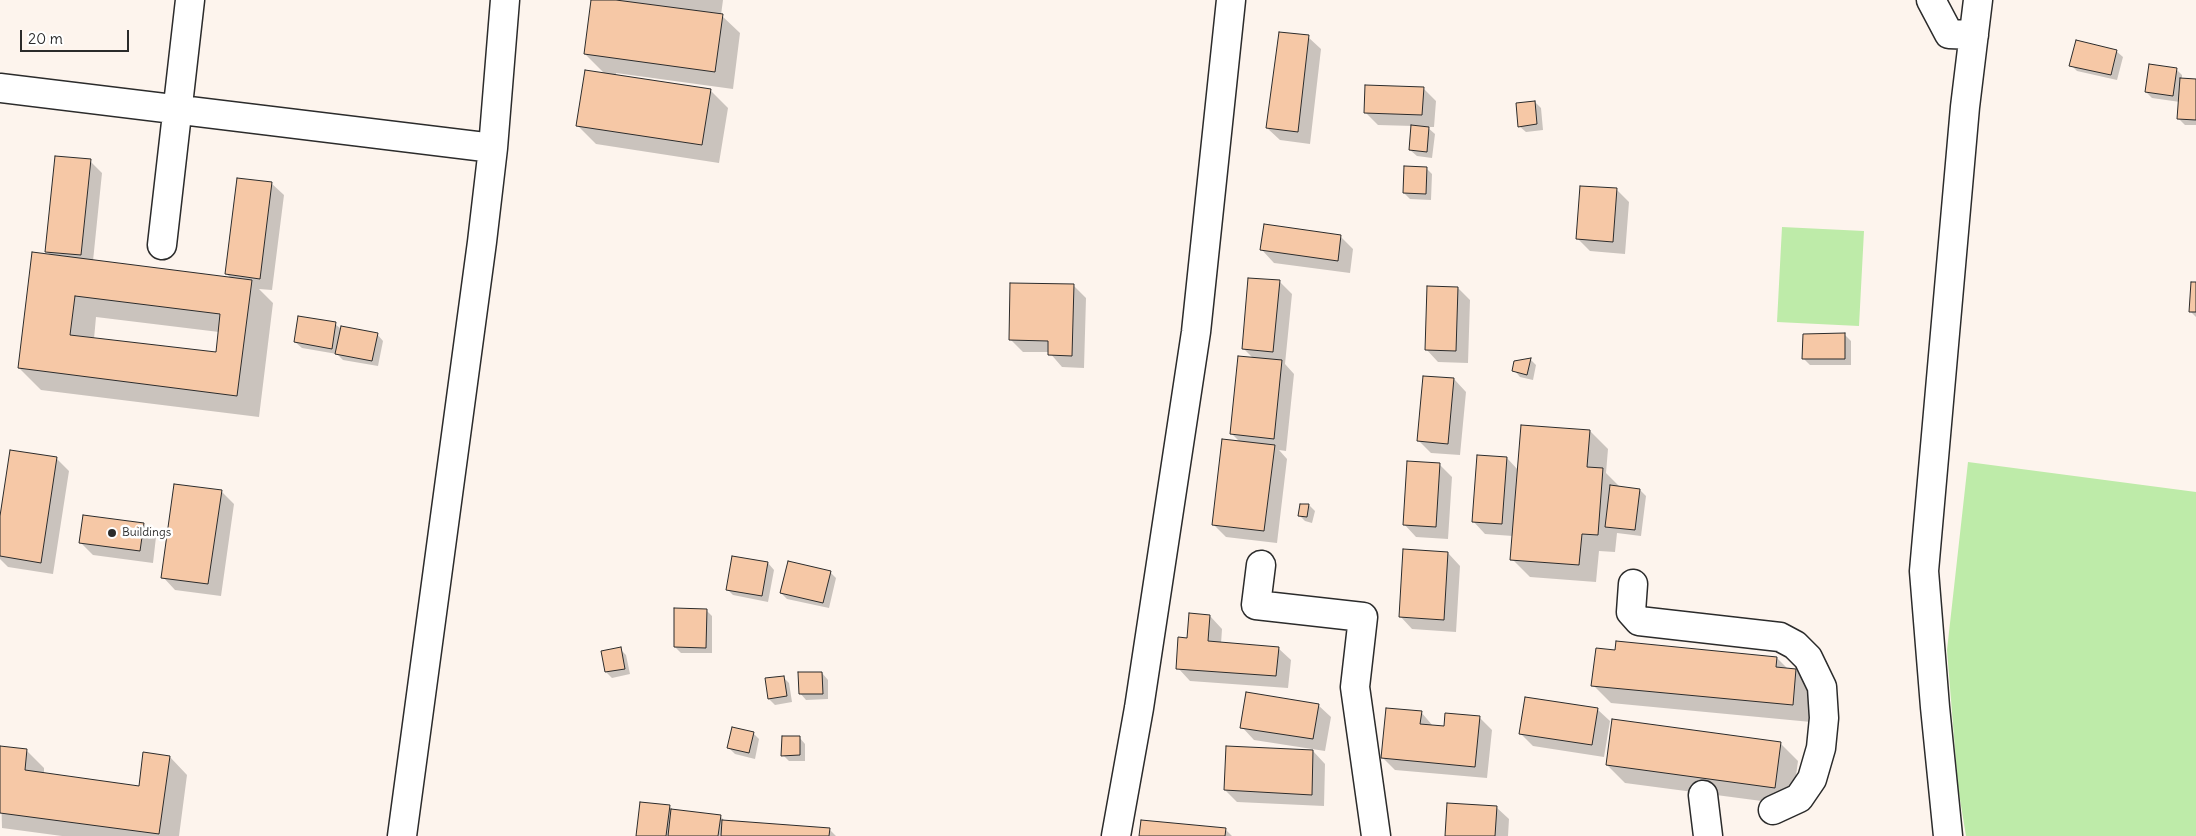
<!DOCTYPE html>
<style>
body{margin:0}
#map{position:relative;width:2196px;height:836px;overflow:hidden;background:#fdf4ed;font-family:Delius,sans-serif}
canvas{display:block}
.scale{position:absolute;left:20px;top:30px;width:109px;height:22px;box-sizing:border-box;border:2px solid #2b2b2b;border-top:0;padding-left:6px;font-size:15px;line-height:18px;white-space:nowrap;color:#2b2b2b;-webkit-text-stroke:4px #fff;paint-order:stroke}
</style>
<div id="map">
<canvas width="2196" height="836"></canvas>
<div class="scale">20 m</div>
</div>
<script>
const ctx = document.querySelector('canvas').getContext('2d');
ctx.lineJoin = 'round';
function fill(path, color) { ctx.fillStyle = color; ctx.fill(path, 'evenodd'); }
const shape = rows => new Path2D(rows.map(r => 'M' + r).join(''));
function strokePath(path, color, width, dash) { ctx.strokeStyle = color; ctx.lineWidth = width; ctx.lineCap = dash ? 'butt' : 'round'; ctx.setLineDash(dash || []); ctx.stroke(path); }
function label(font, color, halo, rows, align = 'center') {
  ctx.font = font + ' Delius,sans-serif'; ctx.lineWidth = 5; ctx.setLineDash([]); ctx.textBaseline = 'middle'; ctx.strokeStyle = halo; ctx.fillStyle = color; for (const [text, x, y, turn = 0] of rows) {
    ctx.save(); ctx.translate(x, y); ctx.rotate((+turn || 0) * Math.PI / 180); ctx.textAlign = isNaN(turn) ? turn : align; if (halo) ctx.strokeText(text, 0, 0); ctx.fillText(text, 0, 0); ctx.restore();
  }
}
fill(shape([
 [1782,227,1864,231,1859,326,1777,322],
 [1968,462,2196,492,2196,836,1966,836,1958,787,1947,650]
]), '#beeba9');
fill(shape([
 [592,0,723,0,721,15,740,33,733,89,616,73,616,76,710,90,728,108,719,163,596,144,578,126,605,74,585,54],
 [1308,37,1321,49,1310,144,1280,140,1267,128],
 [2116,51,2123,57,2117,80,2077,71,2071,65],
 [2176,69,2182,75,2182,80,2196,81,2196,125,2185,125,2179,119,2180,102,2152,98,2146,92],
 [1423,88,1436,101,1434,127,1427,127,1435,134,1432,158,1417,156,1410,150,1413,126,1378,125,1366,113],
 [1535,102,1541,108,1543,130,1526,132,1519,126],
 [90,161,102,173,93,261,231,279,227,274,271,183,284,195,272,290,259,289,273,303,259,417,41,390,19,368,51,256,46,251],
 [96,317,219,332,217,354,94,339],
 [1426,168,1432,174,1431,200,1410,199,1404,193],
 [1616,189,1629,202,1625,254,1590,251,1578,239],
 [1340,236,1353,249,1350,273,1274,263,1262,250],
 [1279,281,1292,294,1285,364,1294,374,1286,451,1279,450,1287,459,1277,543,1226,537,1213,524,1240,442,1232,434,1253,358,1243,348],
 [2196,284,2196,317,2190,311],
 [1073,285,1086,298,1084,368,1062,367,1049,352,1023,352,1010,339],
 [1458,288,1470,300,1468,363,1438,362,1426,349],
 [335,324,341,329,377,334,383,341,378,366,343,360,337,354,302,348,295,342],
 [1845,335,1851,341,1851,365,1810,365,1804,359],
 [1530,359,1536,365,1533,380,1520,377,1514,370],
 [1454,379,1466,392,1460,455,1431,453,1418,440],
 [1590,431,1608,449,1606,473,1621,488,1640,490,1646,496,1641,536,1617,533,1615,552,1599,551,1596,582,1530,577,1512,559,1513,536,1485,534,1473,521,1507,458,1518,470],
 [56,458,69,471,53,574,8,567,0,559,0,525],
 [1439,464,1452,477,1448,539,1416,537,1404,524],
 [221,491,234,504,221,596,175,590,163,577],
 [1309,505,1315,511,1312,523,1305,521,1299,515],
 [143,524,156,537,153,563,93,555,81,543],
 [1448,553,1460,566,1456,632,1412,629,1400,616],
 [733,557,768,563,774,570,768,602,733,595,727,589],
 [830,572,836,578,829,608,787,599,781,593],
 [706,610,712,616,712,653,681,653,675,647],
 [1210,616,1222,629,1221,644,1278,648,1291,660,1288,688,1190,681,1178,668,1188,639],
 [620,649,626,655,630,674,612,678,606,672],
 [1777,658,1788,669,1796,670,1814,688,1811,722,1611,703,1593,685],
 [822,673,828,680,828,699,806,700,800,693],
 [783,677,789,683,792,702,775,705,769,699],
 [1318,705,1331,717,1325,751,1254,740,1242,727],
 [1597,709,1610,721,1604,757,1533,746,1521,734],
 [1421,712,1433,726,1445,727,1479,717,1492,730,1487,778,1395,770,1383,758],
 [753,733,759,739,755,759,735,754,729,748],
 [799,737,805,744,805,761,789,761,783,755],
 [1780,743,1798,761,1792,805,1625,783,1607,765],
 [0,747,27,751,44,768,44,774,140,787,170,757,187,775,179,836,62,836,2,828],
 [1313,751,1325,764,1324,806,1237,802,1225,790],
 [669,806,674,811,720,816,725,821,829,829,836,836,637,836],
 [1496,807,1509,819,1508,836,1446,836],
 [1225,829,1232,836,1140,836]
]), '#0003');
const building = shape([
 [591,0,616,0,723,14,715,72,584,54,591,0],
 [1279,32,1309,35,1298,132,1266,128,1279,32],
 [2076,40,2117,50,2111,75,2069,66,2076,40],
 [2149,64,2177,68,2173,96,2145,92,2149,64],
 [585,70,711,89,702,145,576,126,585,70],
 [2180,78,2196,79,2196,120,2177,119,2180,78],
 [1365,85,1424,87,1422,115,1364,113,1365,85],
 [1535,101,1537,124,1518,127,1516,103,1535,101],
 [1411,125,1429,127,1427,152,1409,150,1411,125],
 [55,156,91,159,81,255,45,252,55,156],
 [1404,166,1427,167,1426,194,1403,193,1404,166],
 [237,178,272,182,260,279,225,274,237,178],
 [1580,186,1617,188,1613,242,1576,239,1580,186],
 [1264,224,1341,235,1338,261,1260,250,1264,224],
 [32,252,252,280,237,396,18,368,32,252],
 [75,296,220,314,216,352,70,335,75,296],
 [1248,278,1280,280,1273,352,1242,349,1248,278],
 [2191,282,2196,282,2196,312,2189,312,2191,282],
 [1010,283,1074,284,1072,356,1048,355,1048,341,1009,340,1010,283],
 [1427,286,1458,287,1456,351,1425,350,1427,286],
 [298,316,336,322,332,349,294,342,298,316],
 [341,326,378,333,372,361,335,354,341,326],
 [1845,333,1845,359,1802,359,1803,334,1845,333],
 [1238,356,1282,360,1274,439,1230,434,1238,356],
 [1531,358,1527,375,1512,371,1514,361,1531,358],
 [1423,376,1454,378,1448,444,1417,441,1423,376],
 [1521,425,1590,430,1587,467,1603,468,1598,535,1582,534,1579,565,1510,560,1521,425],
 [1222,439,1275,445,1264,531,1212,525,1222,439],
 [10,450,57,457,41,563,0,556,0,516,10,450],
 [1477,455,1507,457,1502,524,1472,522,1477,455],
 [1407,461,1440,463,1436,527,1403,525,1407,461],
 [174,484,222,490,208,584,161,578,174,484],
 [1610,485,1640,489,1635,530,1605,527,1610,485],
 [1300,504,1309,504,1307,517,1298,516,1300,504],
 [83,515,144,523,140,551,79,543,83,515],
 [1403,549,1448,552,1444,620,1399,617,1403,549],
 [732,556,768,562,762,596,726,590,732,556],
 [788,561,831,571,823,603,780,593,788,561],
 [674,608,707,609,706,648,674,647,674,608],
 [1189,613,1210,615,1208,641,1279,647,1276,676,1176,669,1178,637,1187,638,1189,613],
 [1616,641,1777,657,1776,667,1796,669,1793,705,1591,686,1596,648,1615,650,1616,641],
 [621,647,625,669,605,672,601,651,621,647],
 [798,672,822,672,823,694,799,694,798,672],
 [784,676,787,696,768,699,765,678,784,676],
 [1246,692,1319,704,1313,739,1240,728,1246,692],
 [1525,697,1598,708,1592,745,1519,734,1525,697],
 [1386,708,1422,711,1420,724,1444,726,1445,713,1480,716,1475,767,1381,758,1386,708],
 [1612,719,1781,742,1775,788,1606,765,1612,719],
 [732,727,754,732,749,753,727,748,732,727],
 [782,736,800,736,800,755,781,756,782,736],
 [0,746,27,749,25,770,139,786,143,752,170,756,159,834,0,813,0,746],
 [1226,746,1313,750,1312,795,1224,790,1226,746],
 [640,802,670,805,666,836,636,836,640,802],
 [1447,803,1497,806,1495,836,1445,836,1447,803],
 [671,809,721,815,718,836,668,836,671,809],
 [722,820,830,828,829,836,721,836,722,820],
 [1141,820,1226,828,1225,836,1139,836,1141,820]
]);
fill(building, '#f6c8a6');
strokePath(building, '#2b2b2b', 1);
const minor = shape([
 [1931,0,1949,34,1974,35],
 [0,88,493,148],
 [162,245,190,0],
 [1261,565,1256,605,1363,617,1355,687,1376,836],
 [1633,584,1631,612,1639,621,1780,637,1795,645,1808,658,1822,687,1824,718,1821,748,1812,779,1799,798,1773,810],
 [1703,795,1708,836],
 [402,836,482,242,493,148,505,0],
 [1116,836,1139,708,1196,332,1231,0],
 [1948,836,1935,707,1924,571,1965,107,1978,0]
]);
strokePath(minor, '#2b2b2b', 31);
strokePath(minor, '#fff', 28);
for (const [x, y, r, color] of [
 [112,533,5,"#2b2b2b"]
]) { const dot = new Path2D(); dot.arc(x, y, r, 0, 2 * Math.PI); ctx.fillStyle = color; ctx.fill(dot); strokePath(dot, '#fff', 2); }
label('12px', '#2b2b2b', '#fff', [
 ["Buildings",122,533]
], 'left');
</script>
